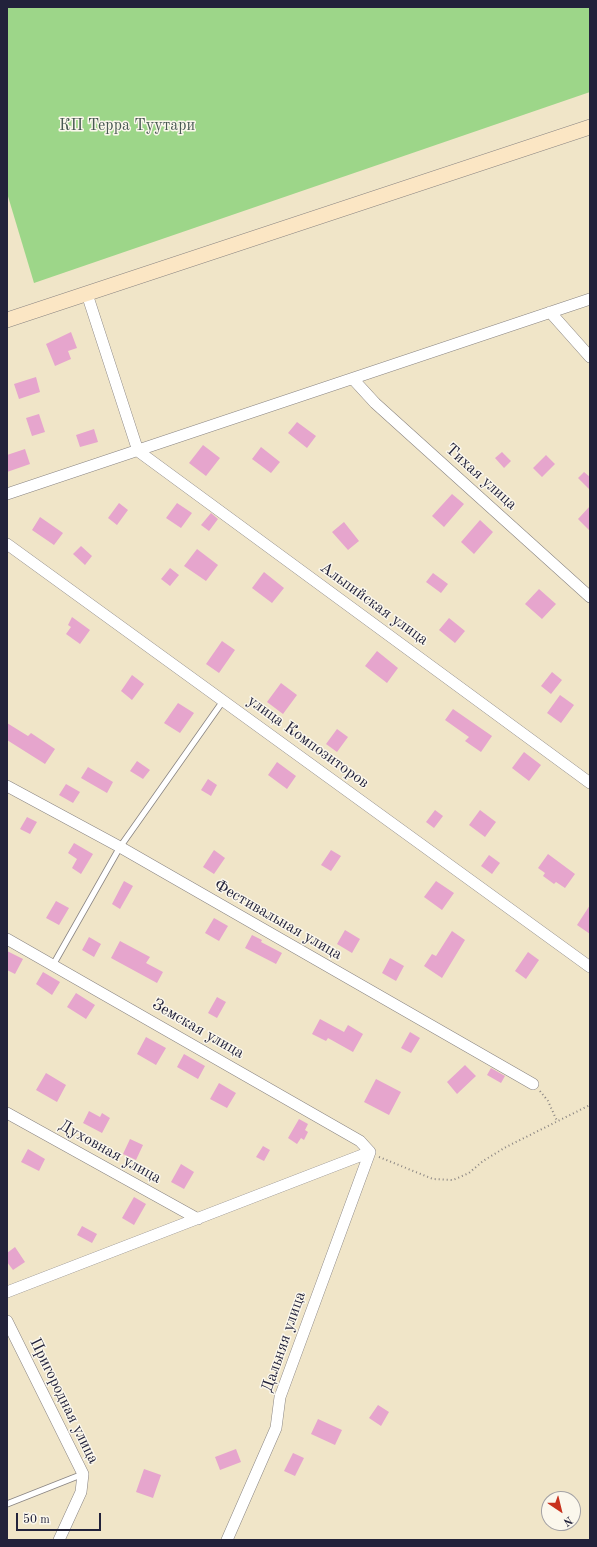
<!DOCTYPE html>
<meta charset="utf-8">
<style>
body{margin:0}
#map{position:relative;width:597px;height:1547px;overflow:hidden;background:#f0e5c8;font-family:"Old Standard TT",serif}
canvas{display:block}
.frame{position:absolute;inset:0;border:8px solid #22223b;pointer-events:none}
.north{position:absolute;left:541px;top:1491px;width:40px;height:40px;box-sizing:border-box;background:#fbf7ec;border:1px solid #a4a2a5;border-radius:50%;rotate:145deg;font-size:11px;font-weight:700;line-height:16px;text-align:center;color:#22223b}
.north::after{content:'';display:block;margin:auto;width:14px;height:18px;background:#c8321e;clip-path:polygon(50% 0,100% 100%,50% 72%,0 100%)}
.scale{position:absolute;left:16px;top:1513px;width:85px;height:18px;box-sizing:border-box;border:2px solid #22223b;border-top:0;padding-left:5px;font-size:12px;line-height:14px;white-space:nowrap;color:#22223b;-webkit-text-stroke:3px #fbf7ec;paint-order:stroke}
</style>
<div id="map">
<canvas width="597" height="1547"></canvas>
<div class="frame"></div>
<div class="north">N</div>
<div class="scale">50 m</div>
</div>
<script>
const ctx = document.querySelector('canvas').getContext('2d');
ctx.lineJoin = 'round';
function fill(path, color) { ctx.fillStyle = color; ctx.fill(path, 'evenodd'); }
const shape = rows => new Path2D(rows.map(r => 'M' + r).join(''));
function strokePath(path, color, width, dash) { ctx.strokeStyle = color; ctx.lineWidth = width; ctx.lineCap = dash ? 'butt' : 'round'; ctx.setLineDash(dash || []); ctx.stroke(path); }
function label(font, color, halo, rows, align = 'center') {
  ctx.font = font + ' "Old Standard TT",serif'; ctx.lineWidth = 3; ctx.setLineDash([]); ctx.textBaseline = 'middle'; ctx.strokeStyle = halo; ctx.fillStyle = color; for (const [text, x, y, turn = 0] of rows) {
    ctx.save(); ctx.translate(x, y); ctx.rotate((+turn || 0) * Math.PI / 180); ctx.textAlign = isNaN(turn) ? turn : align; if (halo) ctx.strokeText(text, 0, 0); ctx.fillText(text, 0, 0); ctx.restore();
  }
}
fill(shape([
 [7,7,590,7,590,92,34,283,7,193]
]), '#9dd689');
fill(shape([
 [71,332,77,348,68,351,71,359,55,366,46,344],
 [36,377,40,392,19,399,14,384],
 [39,414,45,432,32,436,26,418],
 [297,422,316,436,307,448,288,433],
 [94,429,98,442,80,447,76,435],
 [203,445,220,458,206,476,189,463],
 [261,447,280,462,271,473,252,459],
 [25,449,30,464,7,472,7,455],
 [502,452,511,461,504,468,495,458],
 [546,455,555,464,542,477,533,468],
 [584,472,590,477,590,490,578,478],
 [452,494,464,504,444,527,432,516],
 [119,503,128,510,117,525,108,518],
 [177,503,192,513,181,528,166,518],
 [590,506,590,531,578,519],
 [211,513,218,519,209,531,201,525],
 [40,517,63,533,54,545,32,530],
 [480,520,493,532,474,554,461,542],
 [344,522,359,541,348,550,332,532],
 [81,546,92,556,85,565,73,554],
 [197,549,218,565,206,581,184,566],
 [170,568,179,575,170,586,161,579],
 [264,572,284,588,272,603,252,588],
 [433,573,448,584,441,593,426,582],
 [539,589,556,604,542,619,525,604],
 [72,617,90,630,80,644,66,634,71,627,68,625],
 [449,618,465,631,455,643,439,630],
 [222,641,235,650,219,673,206,664],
 [377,651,398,668,387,683,365,666],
 [552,672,562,680,551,694,541,686],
 [132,675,144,684,132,700,121,691],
 [281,683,297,695,283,714,267,702],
 [560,695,574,705,561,723,547,713],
 [178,703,194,713,180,733,164,723],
 [453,709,492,736,481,752,465,741,469,737,445,720],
 [7,723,28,736,31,733,55,749,45,764,7,740],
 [337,729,348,737,337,752,326,744],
 [524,752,541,765,529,781,512,768],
 [137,761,150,770,143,779,130,771],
 [277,762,296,776,287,789,268,775],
 [88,767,113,782,107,793,81,778],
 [208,779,217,785,211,796,201,790],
 [66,784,80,792,73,803,59,795],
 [435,810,443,816,434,828,426,822],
 [480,810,496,822,485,837,469,825],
 [27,817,37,822,30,834,20,829],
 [74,843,93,854,81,874,72,868,77,859,68,853],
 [214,850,225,858,214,874,203,867],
 [331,850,341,856,331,871,321,865],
 [548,854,575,874,565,888,556,882,554,884,543,876,545,873,538,868],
 [489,855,500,863,492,874,481,866],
 [124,881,133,886,120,909,112,904],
 [436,881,454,893,442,910,424,897],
 [56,901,69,908,59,925,46,918],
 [590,905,590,934,577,925],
 [214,918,228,926,219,941,205,933],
 [345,930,360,939,352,953,337,944],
 [452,931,465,940,442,978,424,966,432,954,436,956],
 [252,935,262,940,261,942,282,953,276,964,245,948],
 [89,937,101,944,94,957,82,950],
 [120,941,150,957,146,963,163,972,157,983,111,958],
 [7,951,23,959,15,974,7,970],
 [528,952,539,960,526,979,515,971],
 [390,958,404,966,396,981,382,973],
 [43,972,60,982,52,995,36,984],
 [76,993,95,1005,86,1019,67,1007],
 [217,997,226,1002,217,1018,208,1013],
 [320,1019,344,1032,348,1025,363,1034,353,1052,328,1038,326,1041,312,1034],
 [410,1032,420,1038,411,1053,401,1048],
 [146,1037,166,1048,156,1065,137,1054],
 [184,1054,205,1066,198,1079,177,1067],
 [465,1065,476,1076,457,1094,447,1082],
 [491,1068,505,1076,501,1083,487,1075],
 [46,1073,66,1085,57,1102,36,1090],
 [376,1079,401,1092,389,1115,364,1102],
 [219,1083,236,1093,227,1108,210,1099],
 [89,1111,100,1117,102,1113,110,1118,102,1133,83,1123],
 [299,1119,308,1124,305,1130,308,1132,304,1140,301,1138,297,1144,288,1138],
 [130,1139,143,1145,136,1160,123,1154],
 [263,1146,270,1150,264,1161,256,1157],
 [28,1149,45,1159,39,1171,21,1162],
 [181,1164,194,1172,184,1189,171,1182],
 [134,1197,146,1204,134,1225,122,1218],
 [82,1226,97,1234,92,1243,77,1235],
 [15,1247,25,1262,13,1270,7,1262,7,1253],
 [378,1405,389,1412,381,1426,369,1418],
 [318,1419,342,1430,335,1445,311,1434],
 [236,1449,241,1462,220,1470,215,1457],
 [293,1453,304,1458,295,1476,284,1471],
 [144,1469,161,1475,153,1498,136,1492]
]), '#e6a5cd');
const lane = shape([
 [53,965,120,847,223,701],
 [7,1504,83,1474]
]);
const street = shape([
 [87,294,138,451],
 [550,312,590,357],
 [353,379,375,403,590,597],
 [138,451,590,783],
 [7,494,590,299],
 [7,544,590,967],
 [7,786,120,847,533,1084],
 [7,939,360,1141,370,1152],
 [7,1113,198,1219],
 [7,1292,370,1152],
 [7,1321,83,1474,81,1492,59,1540],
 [227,1540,276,1428,280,1397,370,1152]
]);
const secondary = shape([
 [7,320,590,127]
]);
strokePath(lane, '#898482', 7);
strokePath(street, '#898482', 12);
strokePath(secondary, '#898482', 16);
strokePath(shape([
 [540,1091,548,1101,557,1121],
 [379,1157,433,1179,453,1180,469,1173,483,1161,506,1147,590,1105]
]), '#898482', 2, [1, 3]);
strokePath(lane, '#fff', 5.5);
strokePath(street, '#fff', 11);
strokePath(secondary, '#fbe6c4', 15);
label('16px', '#475852', '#fbf7ec', [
 ["КП Терра Туутари",127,126]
]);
label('16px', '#22223b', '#fbf7ec', [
 ["Тихая улица",481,477,42],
 ["Альпийская улица",374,604,36],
 ["улица Композиторов",308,742,36],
 ["Фестивальная улица",278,920,30],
 ["Земская улица",198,1029,30],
 ["Духовная улица",110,1152,29],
 ["Дальняя улица",284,1342,-71],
 ["Пригородная улица",64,1401,64]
]);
</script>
